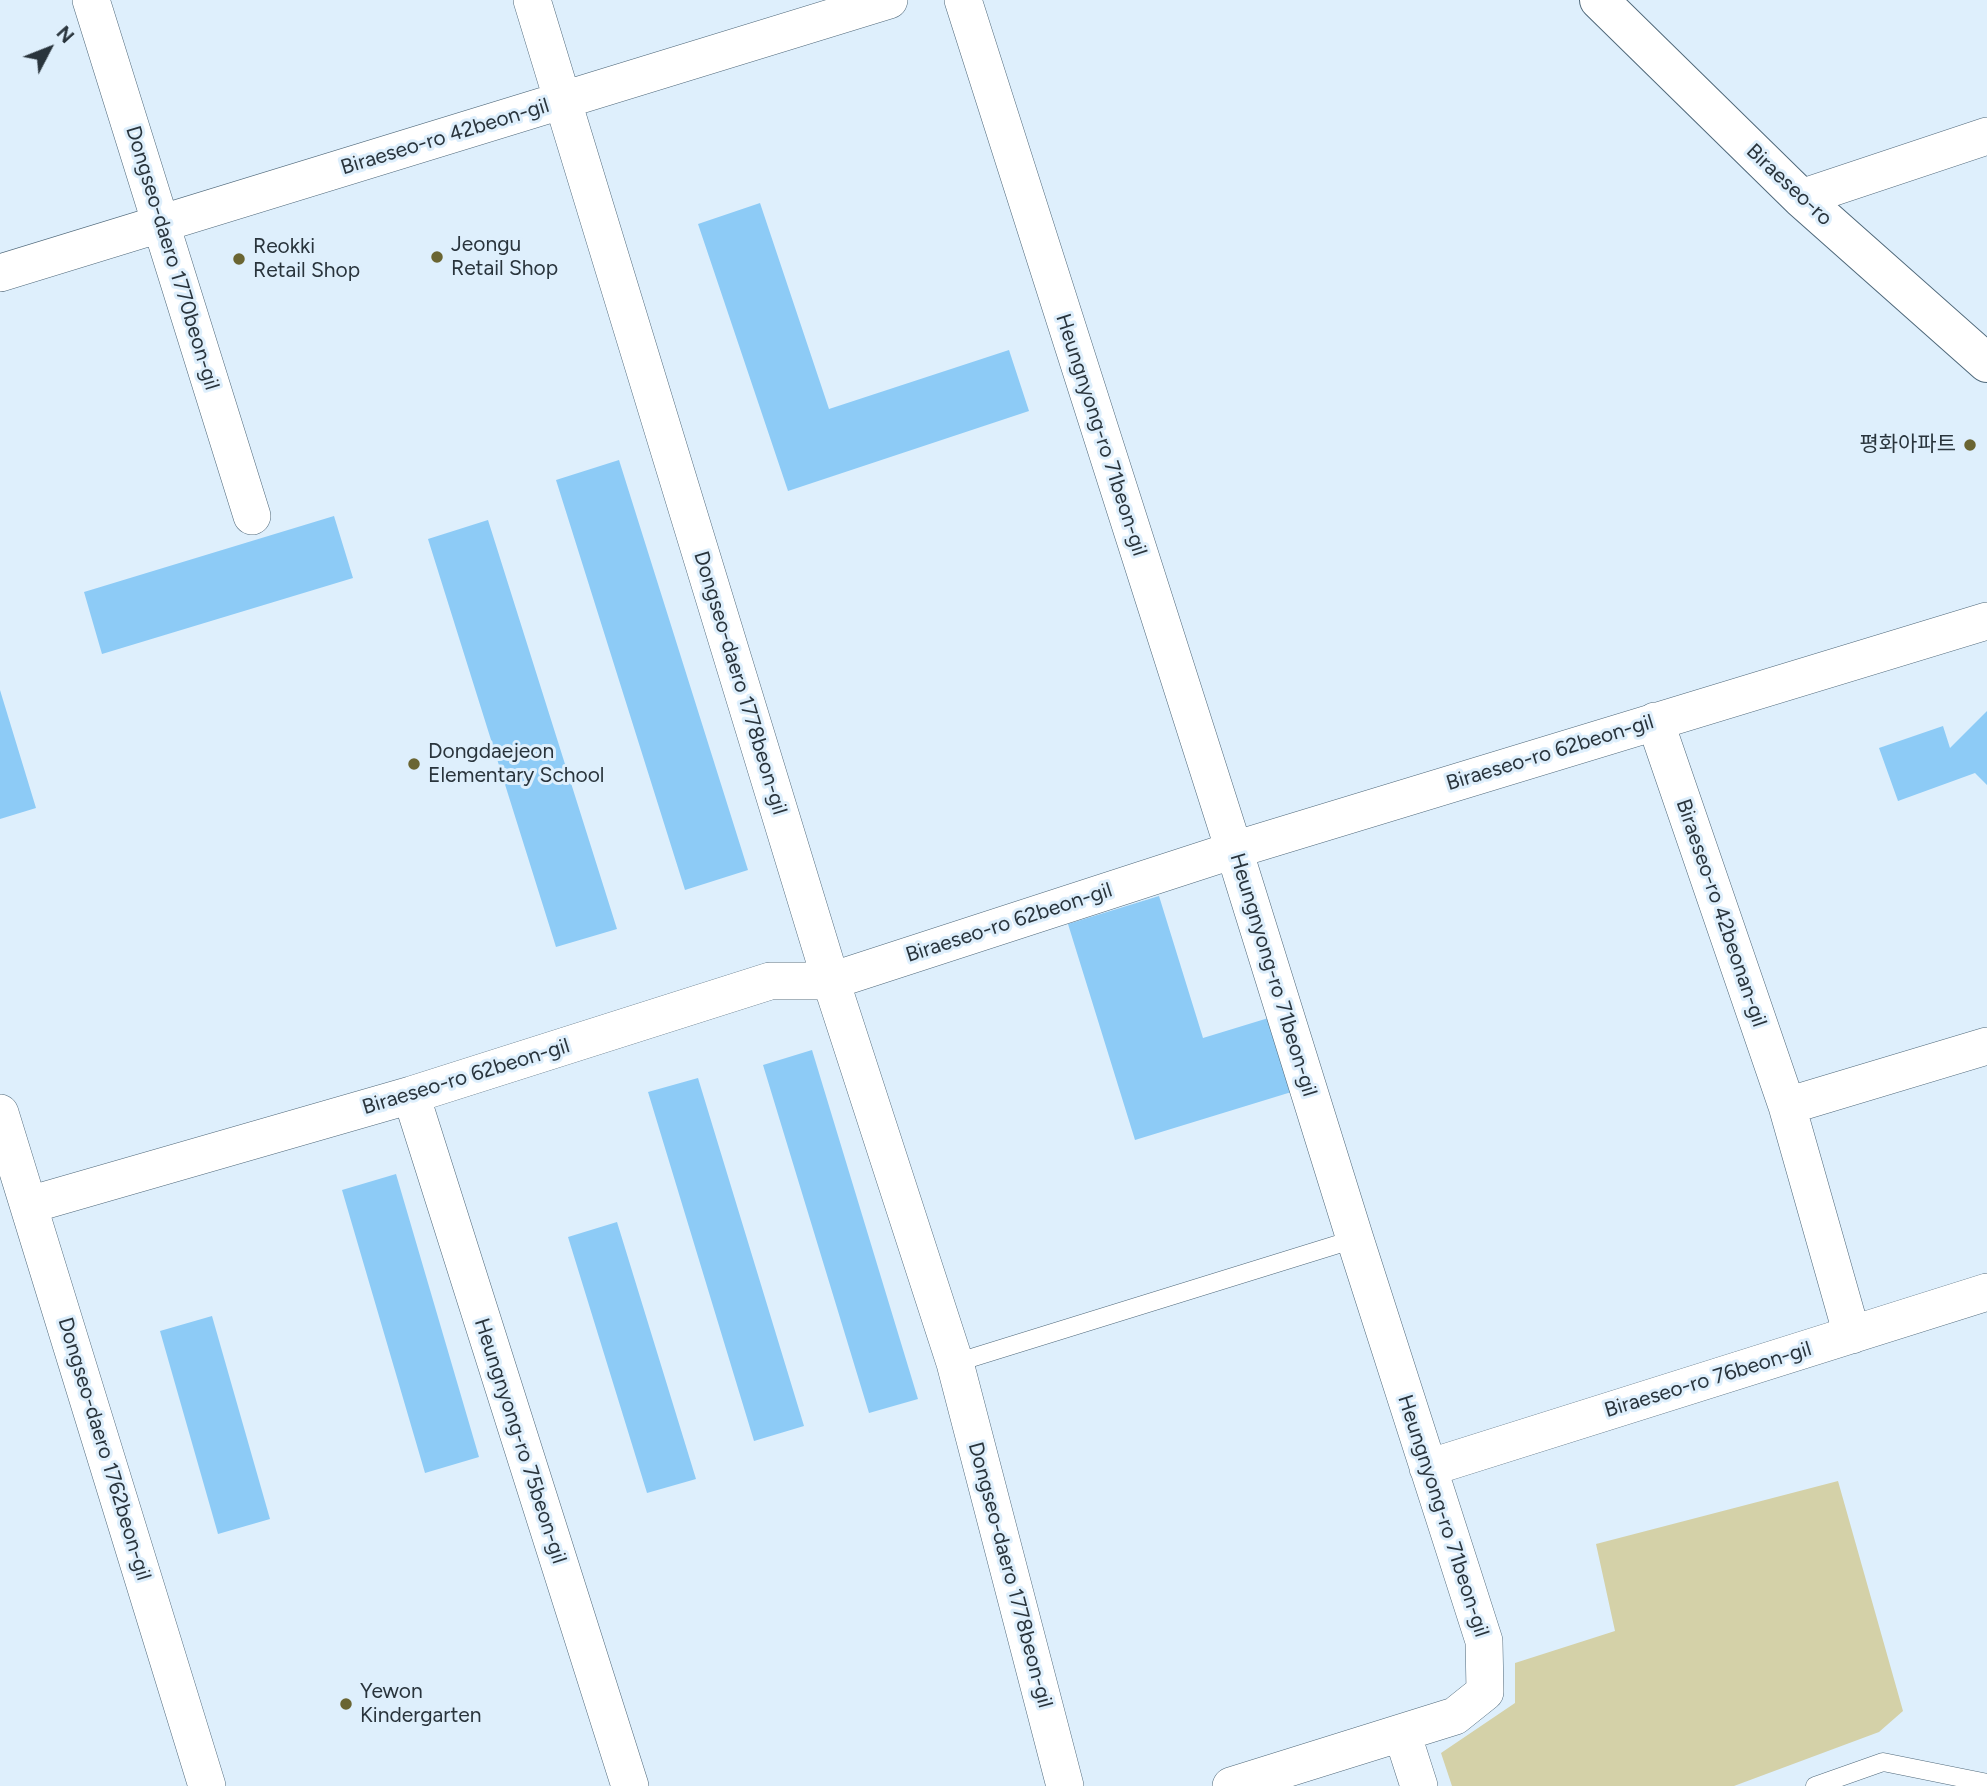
<!DOCTYPE html>
<meta charset="utf-8">
<style>
body{margin:0}
#map{position:relative;width:1987px;height:1786px;overflow:hidden;background:#deeffc;font-family:Figtree,sans-serif}
canvas{display:block}
.north{position:absolute;left:14px;top:14px;width:70px;height:70px;-webkit-text-stroke:5px #deeffc;paint-order:stroke;rotate:48deg;font-size:19px;font-weight:700;line-height:28px;text-align:center;color:#29343c}
.north::after{content:'';display:block;margin:auto;width:24px;height:32px;background:#29343c;clip-path:polygon(50% 0,100% 100%,50% 72%,0 100%)}
</style>
<div id="map">
<canvas width="1987" height="1786"></canvas>
<div class="north">N</div>
</div>
<script>
const ctx = document.querySelector('canvas').getContext('2d');
ctx.lineJoin = 'round';
function fill(path, color) { ctx.fillStyle = color; ctx.fill(path, 'evenodd'); }
const shape = rows => new Path2D(rows.map(r => 'M' + r).join(''));
function strokePath(path, color, width, dash) { ctx.strokeStyle = color; ctx.lineWidth = width; ctx.lineCap = dash ? 'butt' : 'round'; ctx.setLineDash(dash || []); ctx.stroke(path); }
function label(font, color, halo, rows, align = 'center') {
  ctx.font = font + ' Figtree,"Noto Sans KR",sans-serif'; ctx.lineWidth = 6; ctx.setLineDash([]); ctx.textBaseline = 'middle'; ctx.strokeStyle = halo; ctx.fillStyle = color; for (const [text, x, y, turn = 0] of rows) {
    ctx.save(); ctx.translate(x, y); ctx.rotate((+turn || 0) * Math.PI / 180); ctx.textAlign = isNaN(turn) ? turn : align; if (halo) ctx.strokeText(text, 0, 0); ctx.fillText(text, 0, 0); ctx.restore();
  }
}
fill(shape([
 [1838,1481,1903,1711,1879,1732,1734,1786,1452,1786,1441,1753,1515,1703,1515,1663,1615,1631,1596,1544]
]), '#d4d1a8');
fill(shape([
 [760,203,829,409,1009,350,1029,411,788,491,698,224],
 [619,460,748,870,685,890,556,480],
 [334,516,353,578,102,654,84,592],
 [488,520,617,929,556,947,428,539],
 [0,690,36,808,0,819],
 [1987,711,1987,785,1975,773,1898,801,1879,748,1943,726,1950,748],
 [1159,896,1203,1038,1275,1016,1298,1090,1135,1140,1068,924],
 [812,1050,918,1399,869,1413,763,1065],
 [698,1078,804,1426,754,1441,648,1092],
 [396,1174,479,1457,425,1473,342,1190],
 [617,1222,696,1479,647,1493,568,1237],
 [212,1316,270,1519,218,1534,160,1331]
]), '#8dcbf6');
const lane = shape([
 [955,1363,1355,1239],
 [1815,1786,1883,1762,1987,1783]
]);
const street = shape([
 [91,0,252,516],
 [532,0,831,981,955,1363,1065,1786],
 [963,0,1234,850,1355,1239,1484,1641,1485,1692,1455,1716,1231,1786],
 [1801,198,1987,136],
 [0,273,889,0],
 [1655,721,1787,1106,1852,1335],
 [411,1095,630,1786],
 [1787,1106,1987,1046],
 [0,1113,207,1786],
 [29,1205,411,1095,770,981,831,981,1234,850,1987,621],
 [1428,1468,1987,1292],
 [1402,1733,1419,1786]
]);
const secondary = shape([
 [1599,0,1801,198,1987,363]
]);
strokePath(lane, '#4f687a', 19);
strokePath(street, '#4f687a', 38);
strokePath(secondary, '#4f687a', 40);
strokePath(lane, '#fff', 18);
strokePath(street, '#fff', 37);
strokePath(secondary, '#fff', 38);
for (const [x, y, r, color] of [
 [437,257,7,"#6a6532"],
 [239,259,7,"#6a6532"],
 [1970,445,7,"#6a6532"],
 [414,764,7,"#6a6532"],
 [346,1704,7,"#6a6532"]
]) { const dot = new Path2D(); dot.arc(x, y, r, 0, 2 * Math.PI); ctx.fillStyle = color; ctx.fill(dot); strokePath(dot, '#deeffc', 2.5); }
label('21px', '#29343c', '#deeffc', [
 ["Biraeseo-ro 42beon-gil",445,137,-17],
 ["Biraeseo-ro",1789,185,43],
 ["Dongseo-daero 1770beon-gil",172,258,73],
 ["Heungnyong-ro 71beon-gil",1101,435,72],
 ["Dongseo-daero 1778beon-gil",740,683,73],
 ["Biraeseo-ro 62beon-gil",1550,753,-17],
 ["Biraeseo-ro 42beonan-gil",1721,913,71],
 ["Biraeseo-ro 62beon-gil",1009,923,-18],
 ["Heungnyong-ro 71beon-gil",1273,975,73],
 ["Biraeseo-ro 62beon-gil",466,1077,-17],
 ["Biraeseo-ro 76beon-gil",1708,1380,-17],
 ["Heungnyong-ro 75beon-gil",520,1441,72],
 ["Dongseo-daero 1762beon-gil",104,1449,73],
 ["Heungnyong-ro 71beon-gil",1443,1516,72],
 ["Dongseo-daero 1778beon-gil",1010,1575,75]
]);
label('21px', '#29343c', '#deeffc', [
 ["Jeongu",451,245],
 ["Retail Shop",451,269],
 ["Reokki",253,247],
 ["Retail Shop",253,271],
 ["평화아파트",1956,445,"right"],
 ["Dongdaejeon",428,752],
 ["Elementary School",428,776],
 ["Yewon",360,1692],
 ["Kindergarten",360,1716]
], 'left');
</script>
